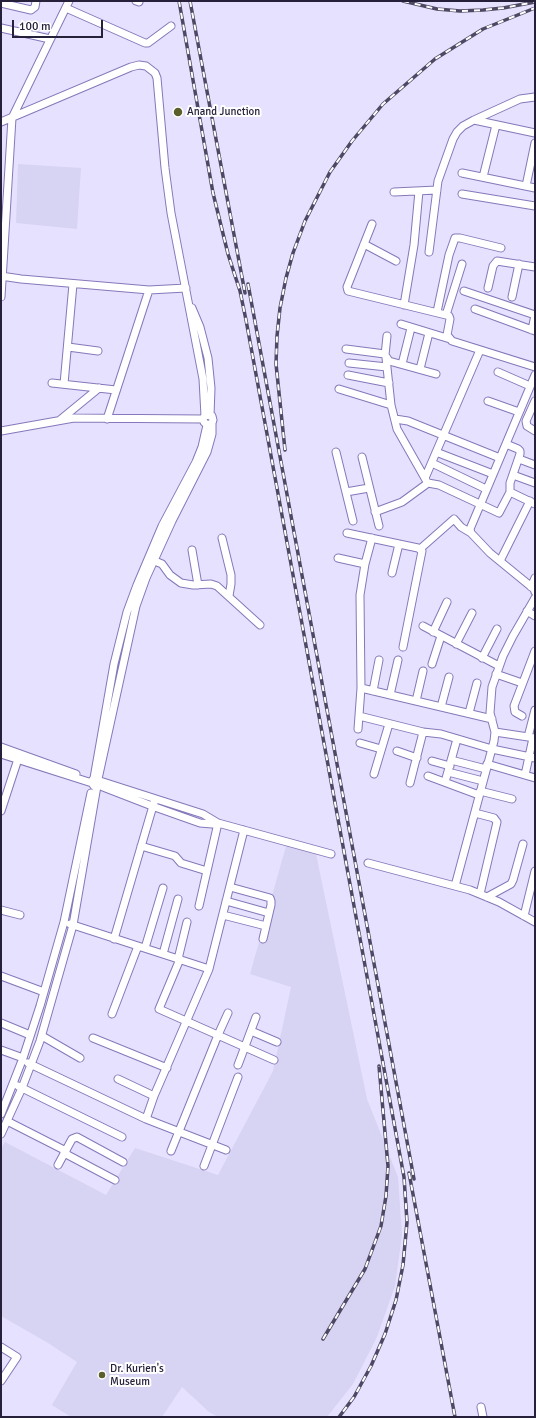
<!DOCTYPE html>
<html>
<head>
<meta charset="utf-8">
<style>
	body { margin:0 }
	#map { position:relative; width:536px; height:1418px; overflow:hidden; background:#e6e1fe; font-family:Signika,sans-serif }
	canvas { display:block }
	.frame { position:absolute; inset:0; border:2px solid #26203b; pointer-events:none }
	.scale { position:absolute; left:12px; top:20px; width:91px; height:18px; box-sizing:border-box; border:2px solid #26203b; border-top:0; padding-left:5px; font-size:12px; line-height:14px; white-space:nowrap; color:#26203b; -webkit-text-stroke:3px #fff; paint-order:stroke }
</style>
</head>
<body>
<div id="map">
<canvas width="536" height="1418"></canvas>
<div class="frame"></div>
<div class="scale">100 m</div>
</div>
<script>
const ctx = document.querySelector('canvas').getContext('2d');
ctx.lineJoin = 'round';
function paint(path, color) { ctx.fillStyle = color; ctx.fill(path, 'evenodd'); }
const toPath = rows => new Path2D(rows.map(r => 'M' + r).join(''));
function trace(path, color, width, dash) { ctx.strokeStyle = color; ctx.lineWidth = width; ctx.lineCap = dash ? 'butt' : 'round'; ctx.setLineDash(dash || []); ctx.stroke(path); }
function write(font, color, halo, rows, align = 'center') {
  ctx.font = font + ' Signika,sans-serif'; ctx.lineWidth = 4; ctx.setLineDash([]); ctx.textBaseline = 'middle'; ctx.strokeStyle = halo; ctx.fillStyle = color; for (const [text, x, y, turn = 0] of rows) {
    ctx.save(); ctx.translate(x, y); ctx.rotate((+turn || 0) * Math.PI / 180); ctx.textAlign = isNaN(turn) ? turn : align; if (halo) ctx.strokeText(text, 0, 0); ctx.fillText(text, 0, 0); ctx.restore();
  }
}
const built = toPath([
	[18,164,81,168,77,229,16,223],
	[286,846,316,854,367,1099,398,1177,402,1235,395,1286,377,1337,353,1384,327,1417,218,1417,209,1412,182,1387,162,1417,71,1417,52,1405,77,1362,48,1343,1,1316,1,1149,5,1142,106,1195,135,1148,218,1175,273,1071,291,987,250,974]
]);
const minor = toPath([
	[136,1,139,2],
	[1,3,31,10,35,7,36,1],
	[66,8,145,43,148,43,171,26],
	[1,28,50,39],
	[474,120,535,133],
	[1,122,131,67,139,65,146,66,155,73,157,78,165,168,171,213,203,379,205,416],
	[462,173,535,188],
	[483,177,496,125],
	[526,186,535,143],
	[394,192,437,190],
	[462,194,535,206],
	[372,224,347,287,348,291,446,315,449,316,450,319,447,335,452,341,535,367],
	[364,244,396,261],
	[429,252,438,181,453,139,457,132,463,126,474,120,520,99,535,97],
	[1,276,21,279,149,290,186,288],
	[488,288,493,266,497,261,535,267],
	[464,291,535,315,532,330],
	[1,297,12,118,69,1],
	[512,297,519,264],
	[404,305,414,245,419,191],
	[192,308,200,327,208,358,211,388,210,416],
	[475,309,535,331],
	[437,312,449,255,455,238,460,238,501,248],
	[446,315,462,264],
	[401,324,450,339],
	[387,336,385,355,389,361,436,374],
	[68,347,98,351],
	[346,349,385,354],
	[386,358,391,405,397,429,426,480],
	[349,363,387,367],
	[402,364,411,328],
	[420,369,429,333],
	[498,372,530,386],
	[348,375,389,383],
	[535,375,470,529,471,533,490,553,534,589,535,592],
	[52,383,116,390],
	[64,384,73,284],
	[339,389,391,405],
	[488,401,519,412],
	[535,401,526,421,527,426,535,431],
	[107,419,149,290],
	[395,419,408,421,500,458],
	[60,420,99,388],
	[1,431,74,418,203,419,204,417,207,415,212,416,213,420,212,423,207,425,204,422,203,419],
	[336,452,353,521],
	[436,452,493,474],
	[362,457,379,526],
	[519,459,535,465],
	[432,463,486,489],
	[513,475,535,483],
	[425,478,480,350],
	[346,492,369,488],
	[510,492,535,504],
	[375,512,402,502,428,483,439,485,499,513,510,492,510,483,520,454,520,451,518,449,506,444],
	[347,533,418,548,422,551,403,647],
	[222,538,231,575,231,584,229,596],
	[420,549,454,519,461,527,471,533],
	[192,550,198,585],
	[338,558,365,564],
	[150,559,162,564,170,575,181,583,193,585,211,584,217,586,260,625],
	[500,561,530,501],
	[392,573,399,544],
	[531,587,535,578],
	[527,611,535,616],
	[423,626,499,666],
	[433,632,447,602],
	[456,644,472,613],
	[482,658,497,629],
	[432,664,441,636],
	[496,674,522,683],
	[361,688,492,719],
	[373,691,379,660],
	[390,695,398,660],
	[416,701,423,671],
	[441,707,449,677],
	[469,713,477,683],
	[359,716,423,732,441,734,492,749,535,758],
	[522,716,515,712,514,706,535,651],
	[358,729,361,688,360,595,365,564,372,538],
	[495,732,535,738],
	[528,737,535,710],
	[360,743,381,749],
	[1,747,76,774],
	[397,751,417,758],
	[1,754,92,783,94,786,99,785,100,781,97,778,94,778,92,781,92,783],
	[451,760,486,769],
	[432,761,450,766],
	[487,764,535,778],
	[448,772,483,781],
	[374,774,389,724],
	[525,775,533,738],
	[428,776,479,795],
	[94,778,114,664,127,612,137,585,162,526,196,462,202,447,207,425],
	[98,779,136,606,146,578,172,521,207,452,212,434,212,423],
	[100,781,203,814,218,823,331,854],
	[445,782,457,739],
	[410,783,423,732],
	[103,787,152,806,200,823,212,824,218,823],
	[480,791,512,799],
	[1,811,19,756],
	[475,813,494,818,497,822,480,894],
	[141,846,175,856,181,863,207,871],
	[368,863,470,890,499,902,535,922],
	[455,886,494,741,495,732,490,713,492,687,503,656,513,636,535,598],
	[230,887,270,898,271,901,271,905,263,939],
	[487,897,511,884,513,880,523,844],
	[226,901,269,913],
	[199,906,218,823],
	[1,910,20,915],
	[223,915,266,926],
	[524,916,535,871],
	[70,924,209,969],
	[114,939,155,799],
	[145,948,163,888],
	[163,954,178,899],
	[178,959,187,922],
	[180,959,159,1009,274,1060],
	[1,976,44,992],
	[112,1014,138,946],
	[1,1023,30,1035],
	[251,1031,277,1042],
	[42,1036,80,1058],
	[93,1038,167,1068],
	[1,1050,23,1058],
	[28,1063,146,1119,226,1150],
	[238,1065,256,1017],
	[118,1079,154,1096],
	[18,1086,122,1137],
	[1,1114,23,1058,40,1006,64,922,91,793],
	[146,1119,154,1096,209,969,244,830],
	[7,1121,66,1151],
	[1,1134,22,1088,40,1041,73,925,97,786],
	[171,1151,218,1035,228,1013],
	[64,1153,115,1180],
	[58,1165,72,1139,77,1137,123,1162],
	[204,1166,238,1077],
	[1,1347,17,1357,1,1381],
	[481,1407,483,1417]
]);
const rail = toPath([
	[179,1,213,193,228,254,240,291,246,320,404,1177,407,1222,403,1265,396,1300,385,1334,371,1366,354,1397,339,1417],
	[190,1,245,293],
	[403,1,437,9,460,11,483,10,503,8,535,2],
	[248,284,414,1179],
	[285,450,276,364,277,336,280,308,286,278,293,253,305,221,330,172,352,141,383,104,435,59,483,29,535,8],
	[409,1173,455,1417],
	[323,1339,365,1269,381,1226,386,1196,388,1166,379,1066]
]);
const markers = [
	[178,112,5,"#5b5f2c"],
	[102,1375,4,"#5b5f2c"]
];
const poiNames = [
	["Anand Junction",187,112],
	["Dr. Kurien's",110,1369],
	["Museum",110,1382]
];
paint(built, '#d7d3f2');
trace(minor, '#8678ba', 9);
trace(minor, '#fff', 7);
trace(rail, '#4e4863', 3.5);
trace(rail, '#fff', 2, [6]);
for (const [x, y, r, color] of markers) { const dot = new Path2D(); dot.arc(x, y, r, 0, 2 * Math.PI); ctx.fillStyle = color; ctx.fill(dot); trace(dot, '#fff', 1.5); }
write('11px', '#26203b', '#fff', poiNames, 'left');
</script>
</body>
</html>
